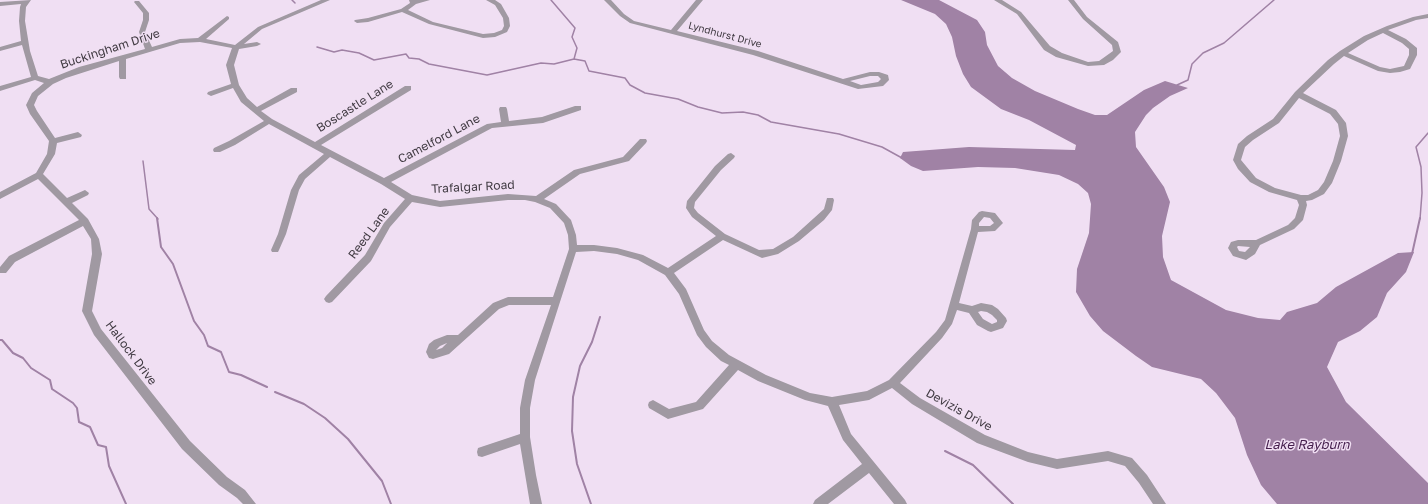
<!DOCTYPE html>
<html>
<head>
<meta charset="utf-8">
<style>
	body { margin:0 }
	canvas { display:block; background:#f0dff3 }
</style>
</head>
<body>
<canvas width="1428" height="504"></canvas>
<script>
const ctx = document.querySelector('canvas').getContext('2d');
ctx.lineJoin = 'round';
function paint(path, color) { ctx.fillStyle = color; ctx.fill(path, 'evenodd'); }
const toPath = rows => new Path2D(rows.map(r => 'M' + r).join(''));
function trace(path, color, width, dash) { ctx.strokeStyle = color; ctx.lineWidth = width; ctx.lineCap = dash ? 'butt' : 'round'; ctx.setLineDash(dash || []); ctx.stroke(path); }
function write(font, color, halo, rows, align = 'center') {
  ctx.font = font + ' "Golos Text",sans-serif'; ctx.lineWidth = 3; ctx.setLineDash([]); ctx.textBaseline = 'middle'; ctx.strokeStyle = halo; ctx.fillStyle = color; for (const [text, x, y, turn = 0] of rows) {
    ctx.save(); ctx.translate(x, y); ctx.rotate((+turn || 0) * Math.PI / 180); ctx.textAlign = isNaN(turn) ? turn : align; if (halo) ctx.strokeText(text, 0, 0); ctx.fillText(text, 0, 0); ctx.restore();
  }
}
const water = toPath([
	[901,0,939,0,977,20,985,32,987,45,998,66,1012,78,1035,91,1078,109,1095,115,1107,115,1144,90,1165,81,1188,88,1170,96,1153,108,1146,115,1135,132,1136,147,1164,187,1170,202,1162,236,1163,257,1171,280,1226,310,1258,318,1280,320,1287,312,1317,303,1336,287,1398,253,1414,252,1406,272,1387,293,1377,317,1360,331,1338,342,1327,367,1346,402,1428,483,1428,504,1277,504,1261,485,1247,455,1235,418,1216,393,1201,379,1152,367,1136,356,1103,331,1090,316,1076,292,1077,269,1089,233,1091,204,1088,193,1078,184,1059,175,1015,168,978,167,923,171,911,166,900,158,903,152,969,147,1075,150,1076,145,1029,120,1001,109,971,87,963,74,956,56,952,37,946,24,935,14]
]);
const streamFar1 = toPath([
	[292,0,295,3],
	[551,0,575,28,572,37,577,48,574,59],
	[317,47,334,52,342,50,359,53,374,60,406,54,409,58,419,59,429,64,487,75,541,63,554,64,574,59,585,61,589,71,625,78,630,85,645,93,678,99,698,107,722,113,743,112,758,115,771,122,839,134,882,147,902,158],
	[1177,85,1188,80,1192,64,1203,53,1224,43,1274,0],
	[143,161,149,209,158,219],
	[1420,219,1422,193,1421,167,1416,147,1428,133]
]);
const stream = toPath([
	[157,218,161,247,173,264,194,321,204,335,208,346,221,352,229,372,241,375,267,387],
	[1412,254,1420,218],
	[0,340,2,340,13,353,23,358,31,368,50,380,52,389,73,403,77,408,79,422,90,427,98,445,106,447,109,466,126,504],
	[275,392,304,404,325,418,348,439,382,481,391,504],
	[945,451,973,465,1013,504],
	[591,504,577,464,572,431,573,397,580,366,592,342,600,317]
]);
const minor = toPath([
	[31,0,26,7,25,21,30,51,38,76,49,79,79,67,145,49,139,32,143,20,143,13,134,2,135,1,139,1,149,13,149,20,145,32,152,47,180,39,198,38,227,16,229,17,229,19,206,39,235,45,258,27,321,0,330,0,262,29,244,44,257,42,261,44,257,46,239,49,234,65,239,85,247,98,257,107,291,88,297,88,297,92,261,111,272,119,315,142,405,86,411,86,411,90,321,145,384,178,487,124,501,122,499,109,500,107,506,107,507,109,509,121,542,117,575,106,581,106,581,110,543,123,492,128,391,182,412,195,440,201,508,194,536,196,574,170,623,157,640,139,646,139,647,141,646,143,629,161,580,174,544,199,556,204,571,220,576,235,577,245,594,245,617,248,643,255,668,268,716,236,692,217,686,208,687,201,715,166,728,154,731,153,735,156,734,158,721,170,695,202,694,208,698,213,725,234,759,250,773,249,793,237,824,209,827,198,833,198,834,200,832,210,824,220,799,241,778,254,762,258,723,240,674,273,686,289,704,330,712,341,729,355,766,375,810,393,832,397,867,391,889,380,936,332,945,320,971,229,972,220,979,212,982,211,995,213,1003,223,995,231,978,232,959,303,972,306,981,303,992,305,998,309,1006,318,1007,321,1003,328,991,332,988,331,977,325,969,313,957,310,952,324,942,338,900,383,920,398,985,435,1028,452,1057,459,1108,451,1132,458,1147,475,1166,504,1153,504,1139,483,1125,466,1108,461,1057,469,1028,462,977,443,912,404,892,388,869,400,839,405,851,434,905,500,907,504,894,504,869,473,828,504,813,504,815,500,862,464,843,440,828,406,805,400,758,381,738,370,703,409,668,419,649,408,648,405,649,402,653,400,669,409,696,402,729,365,721,361,706,347,697,335,679,294,665,275,638,260,617,254,594,251,576,252,535,380,530,408,530,437,536,475,542,504,530,504,520,444,482,457,478,456,477,452,478,448,520,434,520,408,525,380,551,305,509,305,499,309,449,354,433,359,429,358,426,352,429,344,434,340,447,335,458,335,493,303,508,297,553,297,569,249,568,235,564,223,550,208,535,202,525,200,508,200,440,207,412,202,390,227,371,261,332,302,329,303,326,302,324,299,326,296,365,255,384,223,405,199,381,184,330,157,305,179,299,190,286,234,279,250,278,252,272,252,271,250,278,234,291,190,299,175,324,154,269,124,235,145,220,152,214,152,213,150,214,148,229,141,264,121,241,102,233,88,211,96,207,94,208,92,231,84,226,65,232,48,200,42,180,43,126,59,126,79,120,79,119,77,119,61,66,78,53,84,38,96,34,105,37,111,55,138,78,132,82,135,81,137,57,143,55,154,43,174,67,198,85,190,89,193,88,195,72,203,88,219,99,239,102,254,92,311,101,329,190,441,227,477,245,490,256,504,243,504,237,498,219,485,182,449,94,335,82,311,92,254,91,239,83,226,15,262,6,273,0,273,0,267,9,256,79,220,38,179,0,199,0,192,36,173,47,154,49,141,30,114,26,105,32,93,44,83,35,80,0,91,0,86,31,77,22,45,0,51,0,47,21,41,19,21,20,7,21,4,0,6,0,2,31,0],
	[984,217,990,218,994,223,990,226,979,226,979,223,984,217],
	[981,311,987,312,992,315,997,320,997,322,992,324,983,319,978,312,981,311],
	[447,343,442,348,436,350,440,346,447,343],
	[409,0,430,0,416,4,408,10,433,22,483,34,494,33,502,30,504,26,503,18,495,5,486,0,495,0,501,4,509,18,510,26,507,32,495,37,483,38,429,24,402,12,368,22,357,23,354,21,355,20,368,18,401,9,410,3,409,0],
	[604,0,611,0,624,14,634,21,671,30,696,0,703,0,677,31,758,51,843,79,870,72,879,72,888,75,889,80,883,86,858,89,753,55,630,23,620,16,604,0],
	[870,76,878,76,881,79,878,82,861,85,850,81,870,76],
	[994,0,1002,0,1021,12,1050,46,1062,53,1088,62,1099,61,1113,51,1112,45,1083,19,1068,0,1074,0,1087,17,1118,42,1121,52,1113,60,1104,65,1088,66,1056,57,1044,50,1017,14,994,0],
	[1428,14,1428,18,1416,20,1388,30,1406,39,1417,48,1417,55,1410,69,1400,72,1390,73,1378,71,1344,56,1334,64,1303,93,1336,110,1346,123,1348,136,1341,161,1332,183,1324,194,1312,200,1306,201,1307,205,1303,220,1294,229,1260,245,1255,254,1246,260,1233,256,1228,248,1231,242,1238,240,1256,240,1288,225,1295,218,1299,205,1297,200,1269,192,1250,182,1238,169,1233,160,1238,144,1247,136,1273,119,1295,92,1328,60,1340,51,1364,36,1387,26,1413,17,1428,14],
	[1383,33,1402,43,1409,49,1409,55,1404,66,1390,69,1380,67,1348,53,1368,40,1383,33],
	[1299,98,1330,114,1338,124,1340,136,1333,161,1324,182,1318,190,1308,195,1301,195,1275,188,1256,178,1241,160,1245,147,1253,140,1279,123,1299,98],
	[1237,247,1238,246,1250,247,1245,252,1239,251,1237,247]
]);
const farStreetnames = [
	["Lyndhurst Drive",725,35,15]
];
const streetNames = [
	["Buckingham Drive",110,49,-18],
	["Boscastle Lane",355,106,-32],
	["Camelford Lane",439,139,-28],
	["Trafalgar Road",473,187,-3],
	["Reed Lane",369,233,-54],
	["Hallock Drive",131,353,53],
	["Devizis Drive",959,410,29]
];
const waterNames = [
	["Lake Rayburn",1307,445]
];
paint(water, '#a082a5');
trace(streamFar1, '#a082a5', 1.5);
trace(stream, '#a082a5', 2);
paint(minor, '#a099a2');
write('10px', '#403a42', '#f0dff3', farStreetnames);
write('12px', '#403a42', '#f0dff3', streetNames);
write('italic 13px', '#451e4d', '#f0dff3', waterNames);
</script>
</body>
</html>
